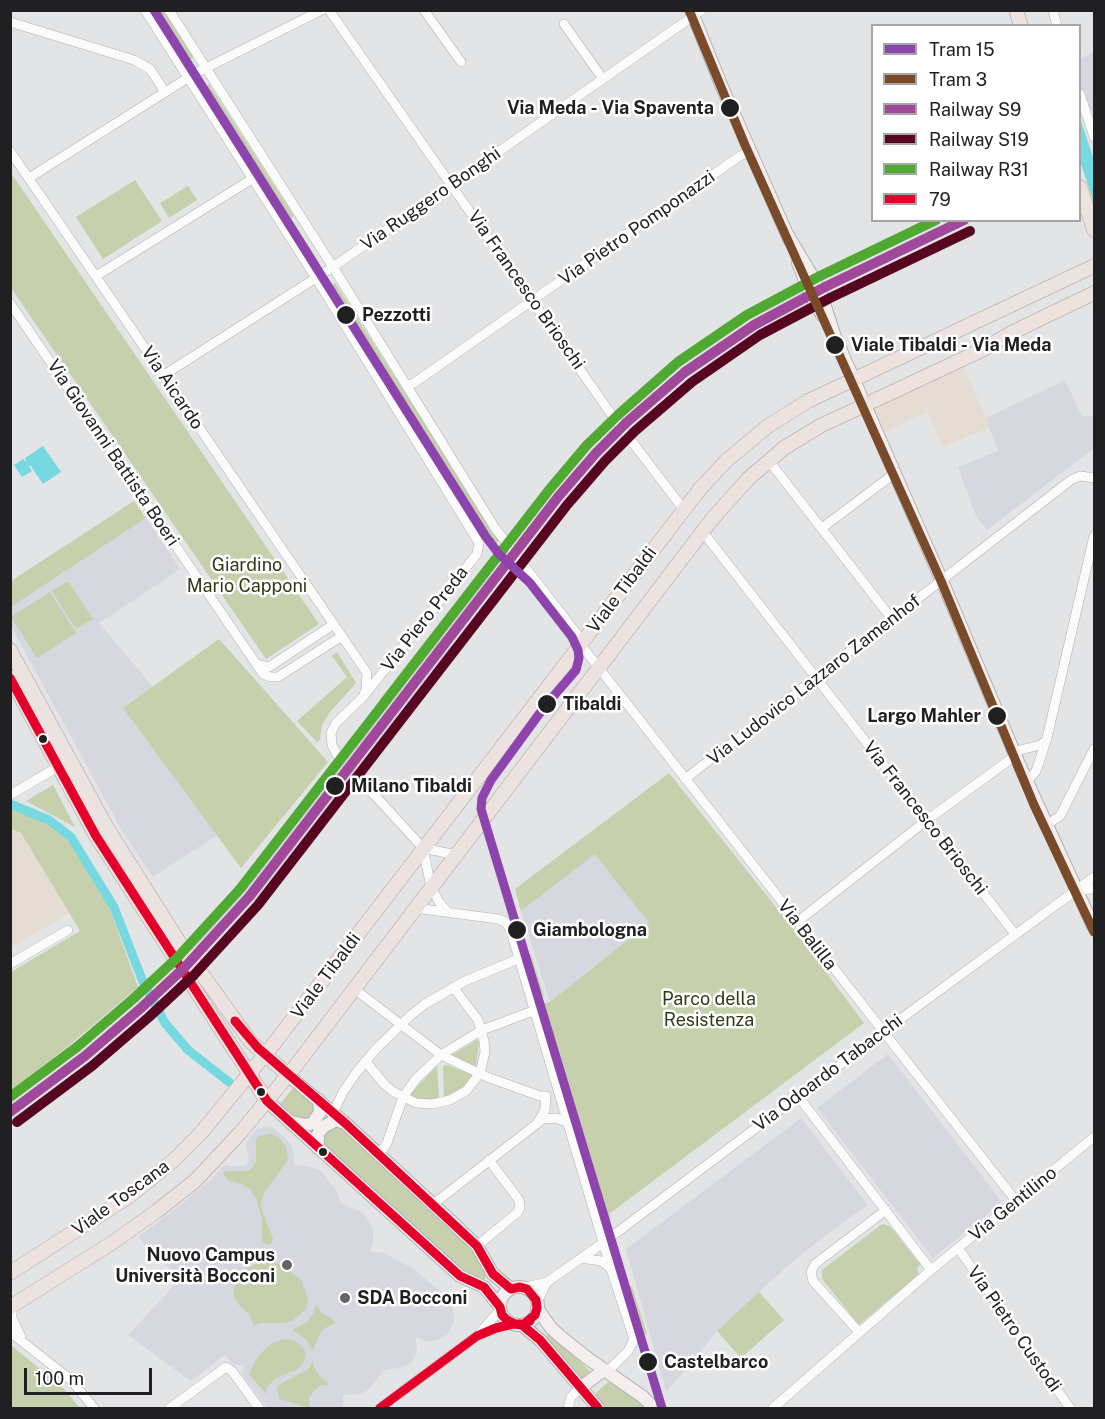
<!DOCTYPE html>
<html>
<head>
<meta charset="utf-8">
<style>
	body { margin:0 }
	#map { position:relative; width:1105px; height:1419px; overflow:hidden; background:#e3e4e6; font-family:"Public Sans",sans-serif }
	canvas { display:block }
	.frame { position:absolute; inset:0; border:12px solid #202022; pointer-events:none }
	.legend { position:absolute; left:871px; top:24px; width:210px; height:198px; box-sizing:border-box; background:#fff; border:2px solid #a6a6a7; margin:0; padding:8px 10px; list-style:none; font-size:18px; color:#202022 }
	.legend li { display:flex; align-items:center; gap:12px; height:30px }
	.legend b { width:30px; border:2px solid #a6a6a7 }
	.scale { position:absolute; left:24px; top:1368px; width:128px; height:27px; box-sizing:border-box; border:3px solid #202022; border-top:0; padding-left:8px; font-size:18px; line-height:21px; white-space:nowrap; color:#202022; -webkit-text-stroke:4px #fff; paint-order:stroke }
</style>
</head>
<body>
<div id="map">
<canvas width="1105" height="1419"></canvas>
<div class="frame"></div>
<ul class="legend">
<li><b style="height:8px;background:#8e44ad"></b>Tram 15</li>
<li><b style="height:8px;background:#7a4b2a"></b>Tram 3</li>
<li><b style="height:8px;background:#a0499a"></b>Railway S9</li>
<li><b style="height:8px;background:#56061f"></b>Railway S19</li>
<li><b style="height:8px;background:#50a931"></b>Railway R31</li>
<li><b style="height:8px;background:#e4002b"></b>79</li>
</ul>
<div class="scale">100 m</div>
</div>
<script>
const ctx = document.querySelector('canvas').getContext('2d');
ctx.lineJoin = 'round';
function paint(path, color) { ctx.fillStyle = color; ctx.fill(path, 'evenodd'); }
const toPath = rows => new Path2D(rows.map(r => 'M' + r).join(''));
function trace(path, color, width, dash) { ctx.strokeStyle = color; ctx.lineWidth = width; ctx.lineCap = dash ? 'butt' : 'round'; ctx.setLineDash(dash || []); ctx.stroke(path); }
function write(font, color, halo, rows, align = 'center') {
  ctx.font = font + ' "Public Sans",sans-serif'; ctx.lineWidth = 5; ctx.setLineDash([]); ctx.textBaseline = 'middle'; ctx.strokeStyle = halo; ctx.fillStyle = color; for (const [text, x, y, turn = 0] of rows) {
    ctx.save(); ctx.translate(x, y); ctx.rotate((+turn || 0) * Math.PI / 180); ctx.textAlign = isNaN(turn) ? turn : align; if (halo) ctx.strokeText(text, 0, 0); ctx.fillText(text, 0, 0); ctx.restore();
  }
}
const commercial = toPath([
	[961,361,990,427,943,447,927,412,881,434,868,404],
	[10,829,21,833,69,913,11,948]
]);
const built = toPath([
	[1094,52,1094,111,1080,114,1080,59],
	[1065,380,1082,416,1094,416,1094,448,987,530,976,516,958,467,998,451,986,418],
	[146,518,180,569,99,623,153,687,123,708,217,835,153,877,120,827,11,626,11,607],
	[488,571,498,582,450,645,452,647,294,854,255,901,250,898,202,953,194,944,244,892,238,887,435,633,439,635],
	[595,853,649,923,550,1002,521,911],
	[888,1054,1002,1202,933,1258,817,1108],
	[801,1118,868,1205,834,1229,786,1267,717,1331,701,1351,702,1353,666,1391,626,1249],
	[267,1126,274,1128,290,1143,294,1154,294,1165,305,1166,320,1170,335,1189,342,1204,358,1210,366,1216,373,1231,373,1243,370,1252,384,1253,414,1269,447,1297,454,1312,454,1322,448,1334,440,1339,432,1341,425,1341,416,1338,417,1353,412,1361,404,1367,385,1370,368,1390,361,1394,343,1395,343,1408,267,1408,244,1377,242,1373,244,1365,234,1365,225,1355,191,1381,128,1335,180,1279,138,1237,179,1206,214,1177,223,1166,243,1166,247,1164,249,1159,246,1145,249,1138,256,1130]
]);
const green = toPath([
	[148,11,165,11,194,57,183,65],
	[209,84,294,216,291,218,319,262,312,266,198,91],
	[11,173,319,624,266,659,11,288],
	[135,180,162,221,103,259,76,217],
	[188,186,197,200,169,218,160,203],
	[335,283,499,540,492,550,483,540,351,332,354,330,327,288],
	[134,501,146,518,11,607,11,581],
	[483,567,488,571,438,636,435,634,382,703,380,699],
	[68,581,93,619,76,629,52,591],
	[50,592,76,633,37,658,11,617],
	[219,639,328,762,241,868,123,708],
	[337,652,356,683,330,712,322,725,320,739,317,742,297,721,347,677,332,656],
	[669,773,791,926,864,1023,609,1214,610,1219,602,1222,536,1005,550,1002,649,923,595,854,521,911,515,889],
	[53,785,75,827,26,801],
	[12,808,54,827,70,843,108,904,138,987,66,1048,11,1090,11,972,80,931,21,833,11,829],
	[531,954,544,996,534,1000,521,957],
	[477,1040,479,1041,476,1067,452,1055],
	[447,1065,475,1076,462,1090,444,1098,443,1066],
	[437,1066,439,1099,418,1101,408,1096],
	[294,1087,313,1104,315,1109,308,1120,298,1119,280,1104],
	[337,1125,476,1254,487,1273,485,1279,482,1281,465,1274,322,1144,321,1137,330,1126],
	[271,1134,279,1138,286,1147,288,1160,263,1194,261,1205,263,1214,273,1238,272,1243,268,1245,262,1242,262,1219,256,1198,250,1189,242,1184,229,1181,223,1174,225,1171,248,1171,252,1168,256,1162,256,1140,259,1136],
	[882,1224,890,1226,920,1264,917,1269,919,1274,859,1325,822,1279,822,1270],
	[270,1261,283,1266,301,1280,308,1299,306,1309,292,1321,283,1323,259,1323,254,1326,249,1314,238,1304,234,1296,234,1286,246,1269,256,1264],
	[632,1286,647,1334,636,1337,622,1289],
	[759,1292,784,1320,741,1358,717,1331],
	[316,1304,322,1313,336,1322,322,1330,312,1351,307,1340,292,1330,307,1322,314,1312],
	[550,1334,590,1371,580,1380,545,1339,546,1336],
	[284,1339,293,1340,302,1346,306,1354,304,1362,298,1369,276,1378,267,1387,266,1394,249,1374,255,1361,263,1351,273,1343],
	[11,1345,64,1389,80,1408,11,1408],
	[312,1361,317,1373,329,1385,321,1385,314,1390,309,1398,310,1408,280,1399,277,1389,280,1384,309,1369],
	[608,1382,616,1384,648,1408,603,1408,595,1394]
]);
const water = toPath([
	[1080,118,1094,160,1094,203,1080,161],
	[43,446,61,472,43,484,30,465,29,466,32,471,22,477,14,465,23,459,27,463,25,458]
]);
const canal = toPath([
	[10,804,49,820,71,837,114,907,143,982,165,1023,188,1050,229,1082]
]);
const streetTunnel = toPath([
	[337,755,357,776]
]);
const street = toPath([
	[145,10,316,278,479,543,477,554,363,697],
	[169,10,333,267,495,528,577,634,581,645,1016,1201],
	[329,10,611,414,684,510],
	[424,10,461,62],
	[1053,10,1057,26],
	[10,22,134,60,150,69,165,92],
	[564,24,603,79],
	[1080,94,1094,137],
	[10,151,367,673,366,689,363,697,336,723,331,733,332,745,337,755],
	[29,178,194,74,322,10],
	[96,276,252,179],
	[10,303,263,674,270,677,278,677,342,636],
	[164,375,333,267,702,10],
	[406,385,414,383,633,230,740,156,750,151],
	[769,461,892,619],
	[822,528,895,473],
	[703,532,1015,934],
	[257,664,269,667,334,624],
	[357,776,423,848],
	[685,779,1071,480,1080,476,1094,478],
	[1027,782,1036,771,1047,738,1094,536],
	[10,795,63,764],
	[1046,825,1060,816,1094,749],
	[423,848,431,887,439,902,447,911],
	[423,848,456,855],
	[1076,890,1094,889],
	[415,908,498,919,505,922,510,928,611,1269,633,1336,633,1342,628,1351,611,1368,604,1370],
	[797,922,927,820,1008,761,1020,750,1040,745,1046,741],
	[10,964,68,930],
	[353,988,441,1055,487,1077,540,1096,546,1096],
	[365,1061,385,1085,394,1092,416,1103,433,1104,450,1100,466,1091,480,1073,485,1052,484,1041,478,1020,453,987],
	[798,1096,931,1270],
	[333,1113,343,1092,356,1073,376,1049,411,1015,425,1004,465,981,518,959],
	[538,1122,545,1110,546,1096],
	[379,1155,387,1143,403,1097,416,1079,441,1055,482,1030,533,1011],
	[432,1205,543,1119,556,1118,566,1122],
	[477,1246,518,1212,520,1207,519,1200,489,1160],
	[958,1248,1070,1408],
	[581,1258,601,1261,609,1267],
	[522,1288,547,1282,603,1243,910,1012,1094,877],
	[537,1302,547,1282],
	[15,1305,12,1308,12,1318,21,1337],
	[10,1332,71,1380,94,1408],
	[859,1332,813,1281,811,1272,815,1264,886,1210],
	[479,1335,496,1328,513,1324],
	[170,1408,226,1367,232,1371,259,1408],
	[380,1408,477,1336,500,1310],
	[568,1408,571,1397,580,1388],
	[773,1408,931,1270,1094,1137]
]);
const secondary = toPath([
	[691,10,722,87,790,241],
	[787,234,814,279,821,294,835,337,945,588,1019,764,1094,928],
	[798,263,812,298,822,315],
	[288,1075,345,1123,452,1222,477,1246,493,1274,511,1289],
	[267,1101,460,1276,484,1287,500,1307],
	[292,1122,306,1125,313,1123,320,1112,319,1100],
	[318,1148,318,1134,323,1127,336,1120,345,1123],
	'500 1306a19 19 0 1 1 38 0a19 19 0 1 1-38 0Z',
	[537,1308,551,1328,561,1337,586,1357,643,1397,654,1408],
	[522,1325,540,1340,598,1408],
	[580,1388,604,1370]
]);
const primary = toPath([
	[1016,10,1021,26],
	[1080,187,1094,230],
	[10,650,107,828,179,942,250,1041,288,1075],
	[10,677,96,836,267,1101],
	[10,1273,131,1195,174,1160,201,1133,272,1046,700,489,726,461,768,426,808,401,1094,266],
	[10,1307,112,1243,157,1211,195,1181,240,1133,294,1068,713,518,748,479,784,448,820,426,982,350,1013,332,1094,293]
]);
const bus1 = toPath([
	[10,678,96,836,267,1101,460,1276,484,1287,500,1307,502,1315,507,1320,515,1324,524,1324,535,1315,537,1308,536,1300,527,1289,520,1287,511,1289],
	[235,1021,258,1048,345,1123,477,1246,493,1274,511,1289],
	[522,1325,540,1340,598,1408],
	[380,1408,477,1336,496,1328,513,1324,522,1325,530,1321]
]);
const rail1 = toPath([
	[10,1112,85,1056,141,1008,185,967,249,897,558,497,596,453,627,422,685,372,754,325,825,287,964,220]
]);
const rail2 = toPath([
	[17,1122,92,1066,149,1017,194,975,258,905,567,505,605,461,635,431,692,382,760,335,830,298,970,231]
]);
const rail3 = toPath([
	[10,1097,77,1047,133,999,176,959,240,889,549,490,587,445,619,414,678,362,747,315,820,276,936,220]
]);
const tram1 = toPath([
	[154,10,486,537,499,554,530,583,572,637,578,650,579,658,576,670,545,706,491,780,482,798,481,809,662,1408]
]);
const tram2 = toPath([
	[689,10,745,145,941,581,1034,805,1094,932]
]);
const markers = [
	[730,108,10,"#202022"],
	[346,315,10,"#202022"],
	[835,345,10,"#202022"],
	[547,704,10,"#202022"],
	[997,716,10,"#202022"],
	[43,739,5,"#202022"],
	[335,786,10,"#202022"],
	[517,930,10,"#202022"],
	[261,1092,5,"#202022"],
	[323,1152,5,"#202022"],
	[287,1265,6,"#646567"],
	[345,1298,6,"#646567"],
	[648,1362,10,"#202022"]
];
const stopNames = [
	["Via Meda - Via Spaventa",714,108,"right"],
	["Pezzotti",362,315],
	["Viale Tibaldi - Via Meda",851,345],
	["Tibaldi",563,704],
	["Largo Mahler",981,716,"right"],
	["Milano Tibaldi",351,786],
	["Giambologna",533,930],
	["Castelbarco",664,1362]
];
const streetNames = [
	["Via Ruggero Bonghi",431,199,-35],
	["Via Pietro Pomponazzi",637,228,-35],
	["Via Francesco Brioschi",526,290,55],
	["Via Aicardo",172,388,56],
	["Via Giovanni Battista Boeri",113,453,56],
	["Viale Tibaldi",622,590,-53],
	["Via Piero Preda",425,619,-52],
	["Via Ludovico Lazzaro Zamenhof",814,680,-38],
	["Via Francesco Brioschi",925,818,52],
	["Via Balilla",807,935,52],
	["Viale Tibaldi",326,976,-53],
	["Via Odoardo Tabacchi",828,1073,-37],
	["Viale Toscana",121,1198,-36],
	["Via Gentilino",1013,1204,-39],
	["Via Pietro Custodi",1014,1329,55]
];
const parkNames = [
	["Giardino",247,565],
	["Mario Capponi",247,586],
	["Parco della",709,999],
	["Resistenza",709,1020]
];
const poiNames = [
	["Nuovo Campus",275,1255],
	["Università Bocconi",275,1276],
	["SDA Bocconi",357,1298,"left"]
];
paint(commercial, '#e5ddd3');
paint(built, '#d6d7df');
paint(green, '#c6d0ad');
paint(water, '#76d8e1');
trace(canal, '#76d8e1', 9);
trace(streetTunnel, '#bcbdbf', 9, [9, 4.5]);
trace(street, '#b0b1b3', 10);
trace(secondary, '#b0b1b3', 14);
trace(primary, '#af9e99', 15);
trace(street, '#fbfbfb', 9);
trace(secondary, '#f4efee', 12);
trace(primary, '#ece2e0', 14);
trace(bus1, '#e4002b', 9);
trace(rail1, '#a0499a', 10);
trace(rail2, '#56061f', 10);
trace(rail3, '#50a931', 10);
trace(tram1, '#8e44ad', 9);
trace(tram2, '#7a4b2a', 9);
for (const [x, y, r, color] of markers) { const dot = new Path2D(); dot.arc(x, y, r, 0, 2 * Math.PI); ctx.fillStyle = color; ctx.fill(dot); trace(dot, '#fff', 2); }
write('bold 18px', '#202022', '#fff', stopNames, 'left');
write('18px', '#202022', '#fff', streetNames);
write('18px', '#323a15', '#fff', parkNames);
write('bold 18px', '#202022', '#fff', poiNames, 'right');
</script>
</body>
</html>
